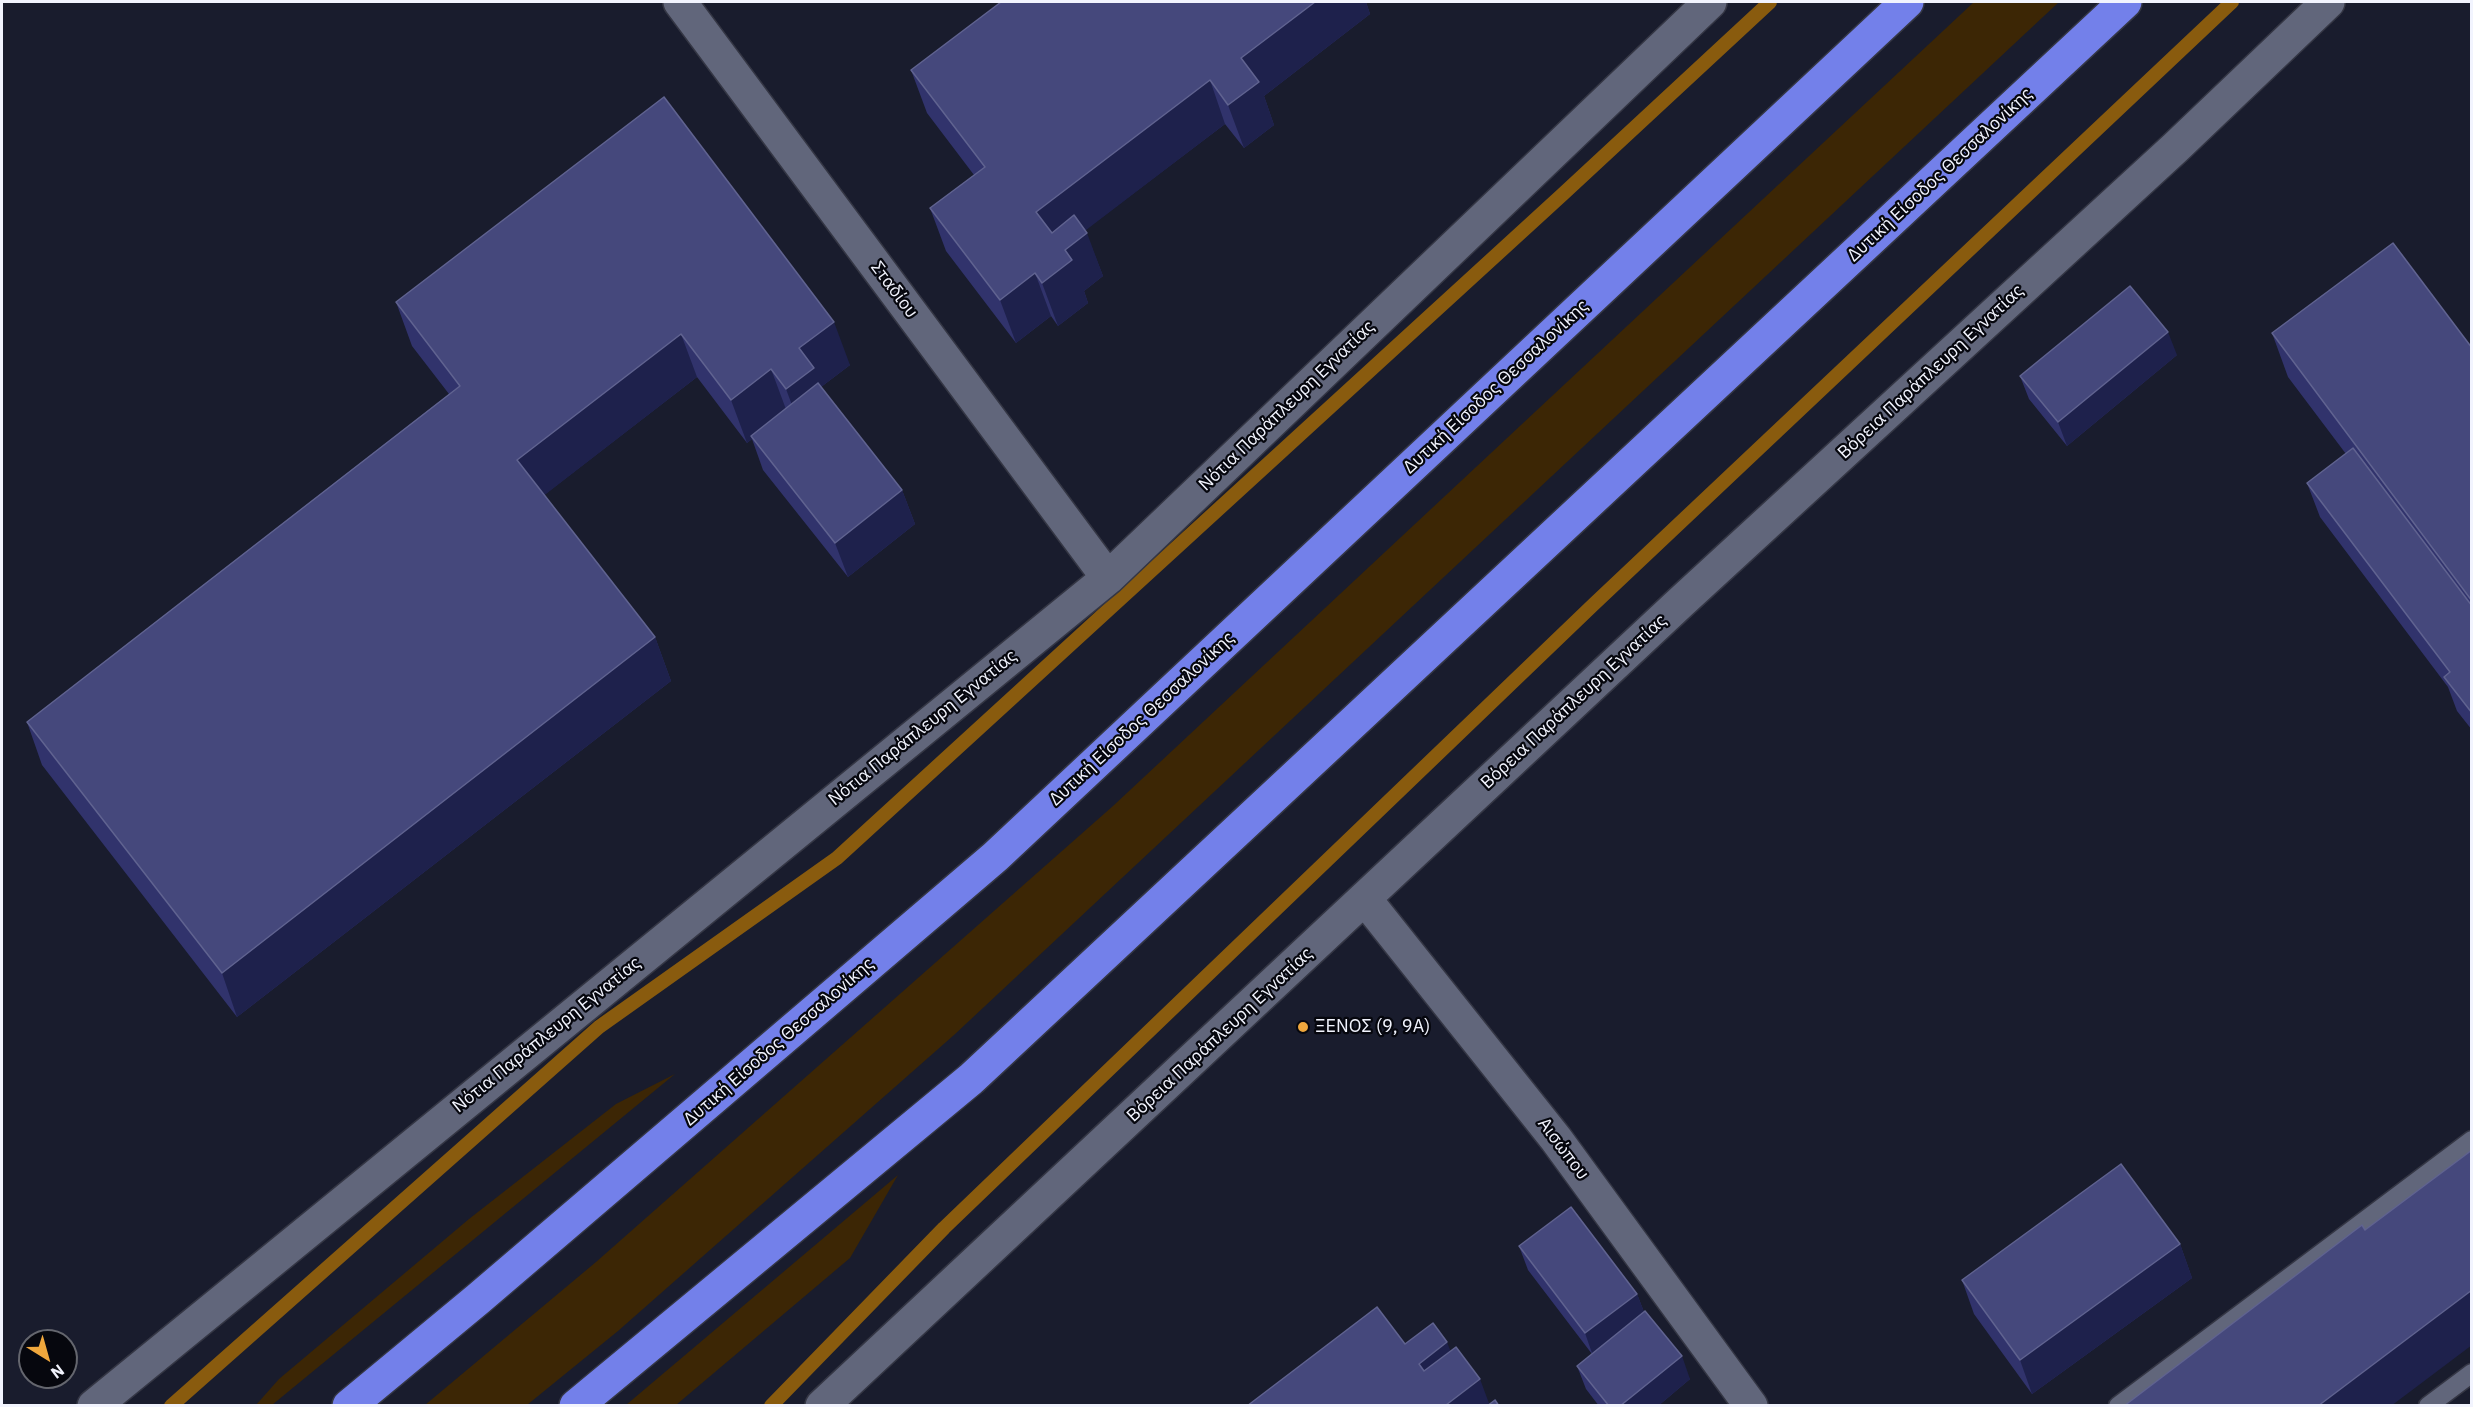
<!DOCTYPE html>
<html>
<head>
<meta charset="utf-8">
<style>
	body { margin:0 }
	#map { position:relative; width:2473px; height:1407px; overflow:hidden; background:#191c2d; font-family:"IBM Plex Sans",sans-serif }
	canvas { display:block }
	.frame { position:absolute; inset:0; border:3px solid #f2f4fe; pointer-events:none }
	.north { position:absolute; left:18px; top:1329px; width:60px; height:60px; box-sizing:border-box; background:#06070e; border:2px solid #64666e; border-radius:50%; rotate:143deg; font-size:16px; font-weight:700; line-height:24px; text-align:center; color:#f2f4fe }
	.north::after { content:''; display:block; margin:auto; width:21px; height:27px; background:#efa73d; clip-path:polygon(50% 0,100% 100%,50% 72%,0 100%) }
</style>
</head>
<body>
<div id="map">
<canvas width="2473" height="1407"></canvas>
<div class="frame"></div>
<div class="north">N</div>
</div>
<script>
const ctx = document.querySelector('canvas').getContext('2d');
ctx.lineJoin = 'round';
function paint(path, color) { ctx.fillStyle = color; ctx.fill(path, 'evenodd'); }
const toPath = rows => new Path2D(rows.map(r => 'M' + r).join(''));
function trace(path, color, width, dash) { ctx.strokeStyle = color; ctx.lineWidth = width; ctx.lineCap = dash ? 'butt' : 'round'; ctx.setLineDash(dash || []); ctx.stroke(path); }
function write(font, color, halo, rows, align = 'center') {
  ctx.font = font + ' "IBM Plex Sans",sans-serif'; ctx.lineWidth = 4.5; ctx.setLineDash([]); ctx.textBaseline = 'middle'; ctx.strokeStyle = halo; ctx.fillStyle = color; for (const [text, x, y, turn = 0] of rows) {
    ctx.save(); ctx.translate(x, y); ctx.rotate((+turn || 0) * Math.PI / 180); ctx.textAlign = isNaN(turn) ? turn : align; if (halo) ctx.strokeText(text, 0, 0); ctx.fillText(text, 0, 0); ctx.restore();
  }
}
const green = toPath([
	[1974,2,2059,2,954,1035,618,1331,527,1405,425,1405,596,1262,1113,806],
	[675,1074,272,1405,256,1405,279,1379,469,1219,616,1104],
	[898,1175,850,1258,676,1405,626,1405]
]);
const stream = toPath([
	[171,1406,599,1027,837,858,1563,194,1770,2],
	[771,1406,944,1228,1594,604,2232,2]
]);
const lane = toPath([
	[2118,1406,2472,1140],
	[2428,1406,2472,1373]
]);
const street = toPath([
	[680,2,1108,578],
	[1365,899,1556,1139,1751,1406],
	[94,1406,1108,578,1710,2],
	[822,1406,1681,602,2175,148,2328,2]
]);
const highway = toPath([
	[349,1406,478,1299,995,857,1907,2],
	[576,1406,971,1079,2125,2]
]);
const wall = toPath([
	[1001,2,1366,2,1370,14,1264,96,1274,125,1244,148,1225,124,1085,230,1103,276,1084,291,1088,303,1058,326,1051,316,1016,343,946,251,930,208,974,175,927,113,911,70],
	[664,97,850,365,821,387,902,490,915,524,848,577,763,470,752,439,747,443,697,377,544,495,655,637,671,681,237,1017,42,765,27,722,449,394,412,346,396,302],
	[2272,333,2472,348,2472,730,2457,711,2448,687,2320,517,2307,483,2346,454,2288,377],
	[2177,355,2067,446,2029,399,2020,376],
	[2180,1244,2192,1278,2032,1394,1974,1314,1962,1280],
	[1519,1246,1637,1294,1644,1312,1690,1379,1658,1406,1599,1406,1586,1389,1577,1366,1592,1354,1528,1270]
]);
const shadedWall = toPath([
	[1315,2,1366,2,1370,14,1264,96,1274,125,1244,148,1228,105,1241,58],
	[1210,80,1225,124,1052,256,1036,212],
	[1087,233,1103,276,1084,291,1088,303,1058,326,1042,283,1065,250],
	[1035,273,1051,316,1016,343,1000,300],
	[834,322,850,365,821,387,802,432,786,389,799,348],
	[2168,332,2177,355,2067,446,2058,422],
	[681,334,697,377,533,504,517,460],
	[771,369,787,412,751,436,752,439,747,443,731,400],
	[902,490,915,524,848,577,835,543],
	[655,637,671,681,237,1017,222,973],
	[2180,1244,2192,1278,2032,1394,2020,1360],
	[2472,1290,2472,1345,2391,1406,2318,1406],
	[1637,1294,1646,1317,1593,1356,1585,1333],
	[1447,1342,1460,1376,1431,1398,1419,1364],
	[1682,1356,1690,1379,1658,1406,1620,1406],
	[1480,1379,1490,1406,1446,1406,1446,1405]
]);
const building = toPath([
	[1001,2,1315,2,1241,58,1259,82,1228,105,1210,80,1036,212,1052,233,1074,215,1087,233,1065,250,1072,260,1042,283,1035,273,1000,300,930,208,985,167,911,70,1001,2],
	[664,97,834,322,799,348,814,368,786,389,771,369,731,400,681,334,517,460,655,637,222,973,27,722,460,386,396,302,664,97],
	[2393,243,2472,348,2472,601,2272,333,2393,243],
	[2130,286,2168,332,2058,422,2020,376,2130,286],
	[818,383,902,490,835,543,751,436,818,383],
	[2353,448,2472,606,2472,713,2444,677,2450,672,2307,483,2353,448],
	[2472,1150,2472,1290,2318,1406,2124,1406,2362,1225,2365,1230,2472,1150],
	[2121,1164,2180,1244,2020,1360,1962,1280,2121,1164],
	[1571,1207,1637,1294,1585,1333,1519,1246,1571,1207],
	[1377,1307,1405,1344,1433,1323,1447,1342,1419,1364,1424,1371,1456,1347,1480,1379,1446,1405,1446,1406,1247,1406,1377,1307],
	[1645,1311,1682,1356,1620,1406,1609,1406,1577,1366,1645,1311],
	[1495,1400,1499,1406,1487,1406,1495,1400]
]);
const markers = [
	[1303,1027,6,"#efa73d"]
];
const streetNames = [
	["Δυτική Είσοδος Θεσσαλονίκης",1940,175,-43],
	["Σταδίου",894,290,53],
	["Βόρεια Παράπλευρη Εγνατίας",1931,372,-43],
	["Δυτική Είσοδος Θεσσαλονίκης",1496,387,-43],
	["Νότια Παράπλευρη Εγνατίας",1287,406,-44],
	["Βόρεια Παράπλευρη Εγνατίας",1574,702,-43],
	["Δυτική Είσοδος Θεσσαλονίκης",1142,719,-43],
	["Νότια Παράπλευρη Εγνατίας",923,728,-39],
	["Νότια Παράπλευρη Εγνατίας",547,1035,-39],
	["Βόρεια Παράπλευρη Εγνατίας",1220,1035,-43],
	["Δυτική Είσοδος Θεσσαλονίκης",779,1042,-41],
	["Αισώπου",1563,1149,53]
];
const poiNames = [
	["ΞΕΝΟΣ (9, 9Α)",1315,1027]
];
paint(green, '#3c2605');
trace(stream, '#895b0e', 14);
trace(lane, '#343644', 21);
trace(street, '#343644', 36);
trace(highway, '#343644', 36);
trace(lane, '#61667b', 18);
trace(street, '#61667b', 33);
trace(highway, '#7380ea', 33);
paint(wall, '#31336c');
paint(shadedWall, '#1e214c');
paint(building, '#45487c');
trace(building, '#606390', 1.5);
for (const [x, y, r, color] of markers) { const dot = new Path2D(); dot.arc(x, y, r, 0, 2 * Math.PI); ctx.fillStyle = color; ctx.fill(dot); trace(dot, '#06070e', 2); }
write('18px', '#f2f4fe', '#06070e', streetNames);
write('18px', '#f2f4fe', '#06070e', poiNames, 'left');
</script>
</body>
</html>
